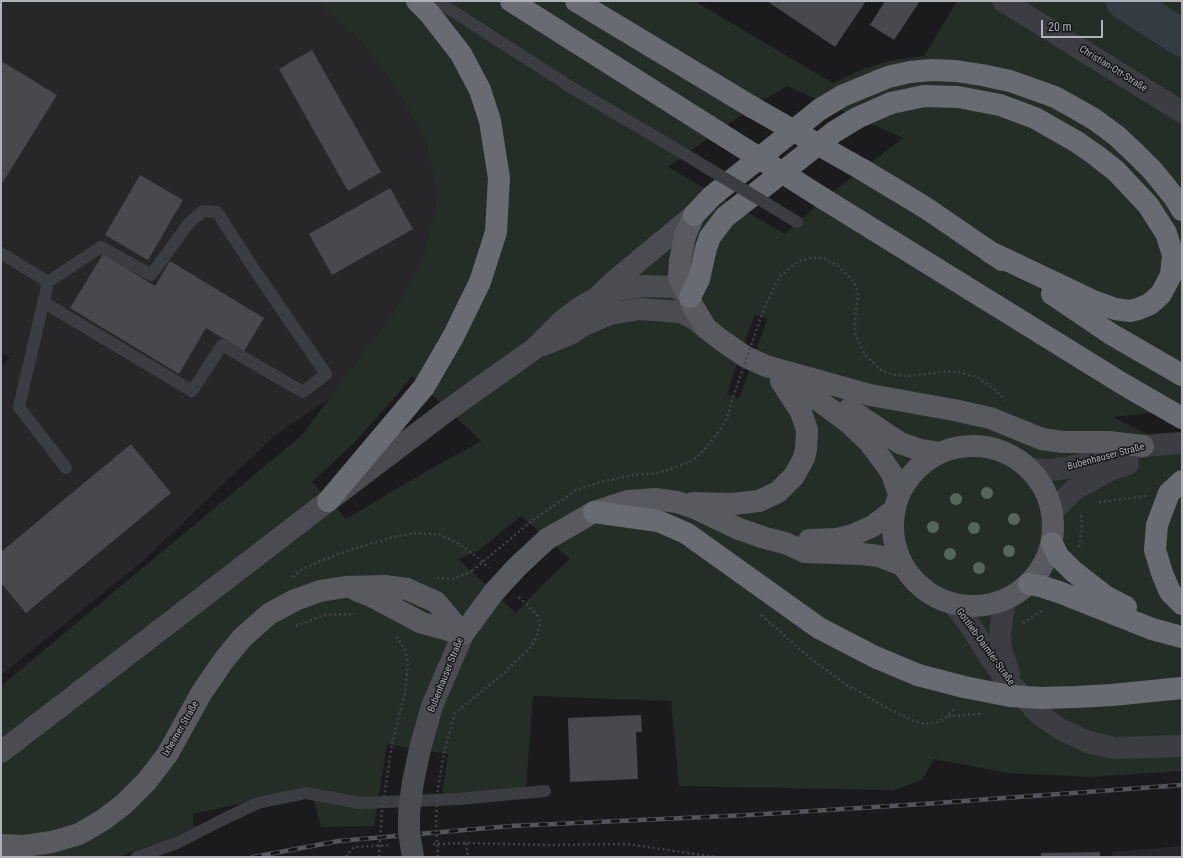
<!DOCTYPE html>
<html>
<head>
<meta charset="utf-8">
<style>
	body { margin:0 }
	#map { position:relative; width:1183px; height:858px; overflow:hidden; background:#1b1b1d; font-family:"Roboto Condensed",sans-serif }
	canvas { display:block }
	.frame { position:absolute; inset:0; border:2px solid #afb2bb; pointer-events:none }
	.scale { position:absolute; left:1041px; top:20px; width:62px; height:18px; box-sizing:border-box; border:2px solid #afb2bb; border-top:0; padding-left:5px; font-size:12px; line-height:14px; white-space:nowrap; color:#afb2bb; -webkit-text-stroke:3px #161618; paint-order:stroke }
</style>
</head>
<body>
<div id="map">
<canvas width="1183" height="858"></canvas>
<div class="frame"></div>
<div class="scale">20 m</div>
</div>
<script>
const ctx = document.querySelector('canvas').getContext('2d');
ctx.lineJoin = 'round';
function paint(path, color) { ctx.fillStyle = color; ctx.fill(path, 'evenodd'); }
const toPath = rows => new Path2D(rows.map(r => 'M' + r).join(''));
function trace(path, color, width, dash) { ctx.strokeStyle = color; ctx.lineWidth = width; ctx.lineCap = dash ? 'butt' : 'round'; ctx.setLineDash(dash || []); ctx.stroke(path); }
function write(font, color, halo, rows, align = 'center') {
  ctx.font = font + ' "Roboto Condensed",sans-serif'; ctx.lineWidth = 3; ctx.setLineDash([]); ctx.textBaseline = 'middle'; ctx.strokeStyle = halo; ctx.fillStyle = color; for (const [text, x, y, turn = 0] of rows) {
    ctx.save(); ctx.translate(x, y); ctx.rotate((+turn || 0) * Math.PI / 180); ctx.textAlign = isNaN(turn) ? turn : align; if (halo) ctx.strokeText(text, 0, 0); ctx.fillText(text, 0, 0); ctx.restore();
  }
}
const built = toPath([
	[1,1,360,1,413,56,451,247,345,388,274,436,143,561,1,675,1,368,10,358,1,352],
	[1182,846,1182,857,1112,857,1112,852]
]);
const green = toPath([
	[317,1,694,1,833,83,863,69,892,60,924,56,957,1,1182,1,1182,409,1169,411,1113,417,1182,452,1182,771,1090,777,1008,773,934,759,922,780,894,790,679,786,671,701,533,696,526,787,442,796,448,754,387,744,374,826,321,827,310,788,193,814,194,837,148,846,118,857,1,857,1,686,302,435,394,312,424,258,438,195,427,144,399,92,363,43],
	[787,86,903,138,824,199,785,234,668,167,752,107],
	[755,314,767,319,739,399,727,394,734,372],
	[412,376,481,441,420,475,346,519,312,482,355,442,396,396],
	[521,516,570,559,541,586,516,613,458,559,478,551]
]);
const river = toPath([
	[1124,1,1182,38]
]);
const building = toPath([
	[767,1,866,1,835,47],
	[885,1,920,1,894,40,870,25],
	[312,50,381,172,348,191,279,69],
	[1,61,57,95,1,185],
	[140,175,183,200,148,260,105,235],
	[390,188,413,229,332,275,309,234],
	[103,254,155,286,170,261,264,318,244,351,206,328,179,374,70,308],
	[131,444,171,493,26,613,1,583,1,552],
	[641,715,642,732,636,732,638,779,570,782,568,718],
	[1100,852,1100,857,1041,857,1041,853]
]);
const path = toPath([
	[761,317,773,289,781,275,799,261,811,258,822,258,837,265,854,282,858,294,855,320,855,332,859,343,865,355,882,371,895,375,908,376,950,371,962,373,977,377,993,388,1005,400],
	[1099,502,1146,496],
	[529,523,576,490,600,482,634,475,658,473,687,463,697,457,708,446,719,431,727,418,733,397],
	[1079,547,1082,527,1081,512],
	[293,577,299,571,323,560,356,548,394,537,414,533,438,534,456,542,477,557,489,568],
	[437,578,453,579,472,571],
	[761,615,810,658,845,684,891,710,914,721,926,724,938,722,945,718,956,707],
	[1023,623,1044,609],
	[296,626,324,615,355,614],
	[948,716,981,714],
	[392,744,405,693,408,663,405,650,395,634],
	[444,753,455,713,504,673,530,648,536,638,540,625,537,615,518,596],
	[466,843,468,857],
	[433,844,466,843,549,845,628,844,715,857],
	[347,857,347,855,354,847,390,845]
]);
const service = toPath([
	[437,1,569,86,686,155],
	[1,253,48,282,19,407,66,468],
	[43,302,192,391,222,345,303,392,326,374,256,272,217,212,203,211,189,223,151,275,101,247,48,282],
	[137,857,177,843,224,819,258,803,306,793,360,803,458,799,545,791]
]);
const minor = toPath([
	[1003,1,1182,112],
	[1005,600,1000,632,1001,649,1009,673],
	[954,604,969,624,992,660,1005,678,1040,715,1062,730,1088,742,1114,748,1182,746]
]);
const tertiary = toPath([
	[1030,469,1050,470,1067,468,1143,446,1182,443],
	[1052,511,1075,489,1110,470,1128,464]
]);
const secondary = toPath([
	[600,296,619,290,643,286,675,287,679,289,690,297,685,303],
	[543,345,570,334,582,326,610,314,640,309,681,312,696,320,707,329],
	[420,749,432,706,463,634],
	[1,752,328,501,448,410,534,349,561,322,579,308,598,297,612,283,694,215]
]);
const primary = toPath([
	[694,215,685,236,680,261,679,276,683,286,690,297,692,305,706,328,721,340,746,357,766,366,870,395,954,410,990,418,1042,439,1063,442,1109,442,1143,446],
	[782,382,818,400,849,423,869,442,884,462,892,474,899,494],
	[849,409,900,443,920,450,940,453],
	'893 526a80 80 0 1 1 160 0a80 80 0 1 1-160 0Z',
	[693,503,732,504,759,501,778,492,794,476,804,458,806,449,807,430,801,412,781,381],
	[547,539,594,512,628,501,655,499,677,502,695,508,739,529,765,538,785,543,805,552,862,554,879,556,902,565],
	[809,540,837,539,853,535,873,526,894,510],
	[356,590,371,596,422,623,463,634],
	[463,634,494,592],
	[1,845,24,846,52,842,79,834,103,820,124,804,146,782,167,755,202,692,224,660,242,638,269,614,295,600,320,591,345,587,385,586,407,589,436,602,463,634]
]);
const motorway = toPath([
	[511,1,718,132],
	[576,1,752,107],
	[863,170,926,208,1002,260],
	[824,199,1123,384,1182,418],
	[694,215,712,196,819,110,842,96,888,77,910,72,931,70,956,71,982,75,1010,81,1055,97,1073,107,1094,119,1117,136,1136,154,1153,171,1174,197,1182,210],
	[1052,294,1111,334,1182,375],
	[690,297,699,279,706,248,710,237,725,217,834,132,857,118,891,103,924,96,958,97,1000,105,1035,118,1077,142,1097,156,1116,171,1148,205,1166,233,1173,255,1171,275,1161,294,1150,304,1138,309,1130,311,1115,309,1091,300,990,252],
	[1182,481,1169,493,1157,525,1155,550,1162,573,1170,592,1182,604],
	[328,501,424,387,453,337,480,282,496,232,499,178,490,121,480,90,461,54,430,14,417,1],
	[594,512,658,521,686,533,819,628,875,657,918,675],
	[1052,543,1058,556,1073,571,1105,596,1126,607],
	[1029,584,1040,586,1059,592,1152,629,1182,637],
	[1112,695,1182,688]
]);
const rail = toPath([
	[253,857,339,841,511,826,748,815,923,804,1182,785]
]);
const pathBridge = toPath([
	[733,397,761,317],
	[472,571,529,523],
	[379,857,382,811,392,744],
	[438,857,436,823,437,794,444,753]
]);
const serviceBridge = toPath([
	[686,155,797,222]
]);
const secondaryBridge = toPath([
	[413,857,409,832,409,813,413,782,420,749]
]);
const primaryBridge = toPath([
	[494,592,517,567,547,539]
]);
const motorwayBridge = toPath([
	[752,107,863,170],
	[718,132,824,199],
	[918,675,964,687,1010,696,1041,698,1076,697,1112,695]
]);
const trees = [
	[987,493],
	[956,499],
	[1014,519],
	[933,527],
	[974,528],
	[1009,551],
	[950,554],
	[979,568]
];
const streetNames = [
	["Christian-Ott-Straße",1113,69,32],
	["Bubenhauser Straße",1106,457,-15],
	["Gottlieb-Daimler-Straße",985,647,54],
	["Bubenhauser Straße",446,675,-68],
	["Ixheimer Straße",181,729,-60]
];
paint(built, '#27272a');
paint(green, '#252d27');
trace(river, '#343b42', 37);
paint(building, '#48484d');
trace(path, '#434449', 2.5, [2, 3]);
trace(service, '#3c3d42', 12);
trace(minor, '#3c3d42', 22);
trace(tertiary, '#3c3d42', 22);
trace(secondary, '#4b4c51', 22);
trace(primary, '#595a60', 22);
trace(motorway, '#696b72', 22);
trace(rail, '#54555a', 4.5);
trace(rail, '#161618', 3, [9]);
trace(pathBridge, '#434449', 2.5, [2, 3]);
trace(serviceBridge, '#3c3d42', 12);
trace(secondaryBridge, '#4b4c51', 22);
trace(primaryBridge, '#595a60', 22);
trace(motorwayBridge, '#696b72', 22);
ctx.fillStyle = '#57665a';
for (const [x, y] of trees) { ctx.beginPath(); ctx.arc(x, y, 6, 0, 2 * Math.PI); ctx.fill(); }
write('10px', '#afb2bb', '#161618', streetNames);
</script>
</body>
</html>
